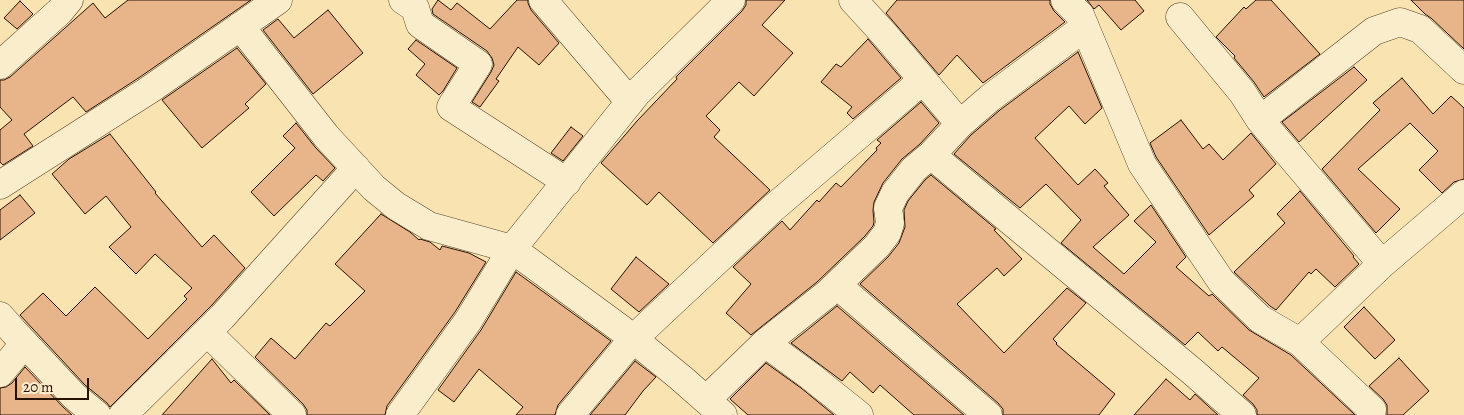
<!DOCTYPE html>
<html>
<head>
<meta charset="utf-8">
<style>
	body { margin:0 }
	#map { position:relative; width:1464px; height:415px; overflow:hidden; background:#f8e3b1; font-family:Alegreya,serif }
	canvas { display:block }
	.scale { position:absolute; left:15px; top:378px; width:74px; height:22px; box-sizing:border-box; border:2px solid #271100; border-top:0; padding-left:6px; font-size:15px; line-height:18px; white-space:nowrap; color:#271100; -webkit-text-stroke:4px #faedcc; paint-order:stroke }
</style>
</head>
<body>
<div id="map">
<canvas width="1464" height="415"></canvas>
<div class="scale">20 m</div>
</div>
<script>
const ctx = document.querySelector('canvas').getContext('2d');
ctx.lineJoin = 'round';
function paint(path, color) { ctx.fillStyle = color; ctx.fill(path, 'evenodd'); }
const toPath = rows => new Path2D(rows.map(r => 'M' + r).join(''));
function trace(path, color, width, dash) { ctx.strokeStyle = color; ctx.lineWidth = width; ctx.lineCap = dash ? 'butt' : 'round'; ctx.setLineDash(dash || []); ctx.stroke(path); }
const building = toPath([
	[128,0,251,0,140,77,86,112,73,97,24,134,33,146,3,165,0,162,0,130,12,120,0,107,0,80,4,80,10,77,93,3,105,18,128,0],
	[438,0,451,10,457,3,490,29,517,0,528,0,528,3,531,10,559,43,539,65,518,47,496,79,499,81,480,107,472,102,491,72,494,65,492,58,487,51,433,14,432,9,438,0],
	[746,0,785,0,762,25,793,53,754,96,739,82,706,116,720,130,714,137,770,190,713,243,659,192,647,205,601,163,637,121,677,79,676,77,742,11,746,5,746,0],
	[897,0,1050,0,1050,4,1054,11,1065,22,983,83,957,55,939,75,886,13,897,0],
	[1087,0,1135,0,1144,11,1121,30,1099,5,1094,9,1087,0],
	[1256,0,1271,0,1320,54,1264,97,1254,82,1234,58,1235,56,1216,37,1244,7,1246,9,1256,0],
	[1411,0,1464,0,1464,49,1431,18,1425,14,1411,0],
	[20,1,33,14,17,29,4,18,20,1],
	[328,10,363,53,313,94,263,30,278,19,294,38,328,10],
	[868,39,901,78,853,119,847,113,852,107,821,82,836,64,841,67,868,39],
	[416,40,457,68,443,91,439,95,416,75,425,64,408,49,416,40],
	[237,48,266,84,245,104,249,108,202,148,162,100,237,48],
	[1078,52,1102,108,1085,124,1069,106,1035,138,1078,185,1095,169,1108,183,1104,186,1129,215,1093,247,1124,274,1156,242,1134,221,1151,205,1186,257,1176,267,1209,296,1212,294,1249,330,1291,355,1355,415,1257,415,1257,410,1253,404,1243,395,1259,378,1222,347,1218,351,1198,332,1185,345,1061,243,1081,220,1046,184,1020,208,954,154,971,135,1000,110,1078,52],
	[1354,67,1367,80,1299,142,1282,122,1354,67],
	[1402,78,1433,114,1451,96,1464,108,1464,179,1454,182,1442,193,1419,170,1438,151,1410,123,1358,169,1400,209,1376,233,1322,169,1380,110,1373,103,1402,78],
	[921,102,939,123,920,144,902,159,883,183,874,202,873,210,874,222,873,226,865,236,817,282,751,335,726,313,751,284,733,267,782,221,790,230,817,200,819,202,836,183,841,187,877,150,876,148,881,143,877,140,921,102],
	[1181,120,1203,149,1209,144,1223,160,1251,133,1276,164,1249,190,1254,196,1209,235,1156,157,1150,143,1181,120],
	[296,123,315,147,335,168,323,181,316,175,274,216,251,192,295,148,283,136,296,123],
	[571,127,583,136,563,161,551,153,571,127],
	[110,134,156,192,155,193,202,247,214,235,245,268,211,306,110,407,107,403,85,385,20,315,43,293,66,316,95,287,148,339,187,299,184,296,192,288,155,254,136,274,109,247,131,227,106,196,85,214,52,174,69,159,110,134],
	[931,175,996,229,994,230,1022,259,1004,276,997,268,957,304,1004,353,1067,288,1086,303,1053,339,1057,343,1056,344,1115,394,1099,415,1003,415,1003,409,998,403,860,284,888,257,899,243,905,227,904,210,908,201,925,180,931,175],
	[1300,191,1354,256,1353,257,1359,264,1335,287,1316,269,1311,274,1309,272,1276,310,1270,306,1234,272,1285,223,1277,214,1300,191],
	[20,195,35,213,0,240,0,210,20,195],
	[381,214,410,232,419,240,420,239,430,242,440,250,442,246,469,253,486,262,455,312,387,406,385,415,307,415,307,410,303,404,255,357,271,338,295,359,326,323,330,326,365,291,335,264,381,214],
	[636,257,669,284,639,312,611,289,636,257],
	[516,272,611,341,558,405,555,415,516,415,523,407,479,369,454,402,438,390,481,330,516,272],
	[837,306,964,415,914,415,880,385,873,393,850,372,842,381,791,343,837,306],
	[1364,307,1395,340,1375,359,1344,327,1364,307],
	[1399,358,1429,391,1403,415,1387,415,1387,405,1383,399,1369,386,1399,358],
	[212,359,231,383,234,380,270,415,162,415,212,359],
	[635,361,656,377,643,391,625,415,590,415,635,361],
	[766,363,801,388,834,415,748,415,730,399,766,363],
	[25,367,63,407,72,415,0,415,0,388,6,387,12,383,25,367],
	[1166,379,1190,400,1195,394,1218,415,1134,415,1166,379]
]);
const minor = toPath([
	[403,0,415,8,420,24,478,64,451,107,567,182],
	[543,0,630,102],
	[853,0,885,35,960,124],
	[1065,0,1080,15,1142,164,1221,281,1260,319,1300,342],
	[1180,17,1242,92,1260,120,1382,264],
	[240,26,326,136,374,188,396,206,429,226,512,249,621,329,681,378,723,415],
	[0,65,60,11,69,0],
	[1260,120,1374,31,1400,22,1420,29,1464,70],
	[931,155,1193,372,1242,415],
	[0,185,149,90,278,0],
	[837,285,988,415],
	[0,316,14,332,74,396,97,415],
	[207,332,292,415],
	[765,343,810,376,859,415],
	[0,373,24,344],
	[706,400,765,343,827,294,877,246,887,233,890,223,888,208,895,193,914,169,931,155,960,124,990,98,1085,27],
	[123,415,222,317,356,168],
	[400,415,468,321,512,249,637,93,731,0],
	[570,415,633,339,772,209,923,80],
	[1371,415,1372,410,1300,342,1382,264,1464,194]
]);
paint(building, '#e8b489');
trace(building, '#271100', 1);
trace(minor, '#5b462c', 29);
trace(minor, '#faedcc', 28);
</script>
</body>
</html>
